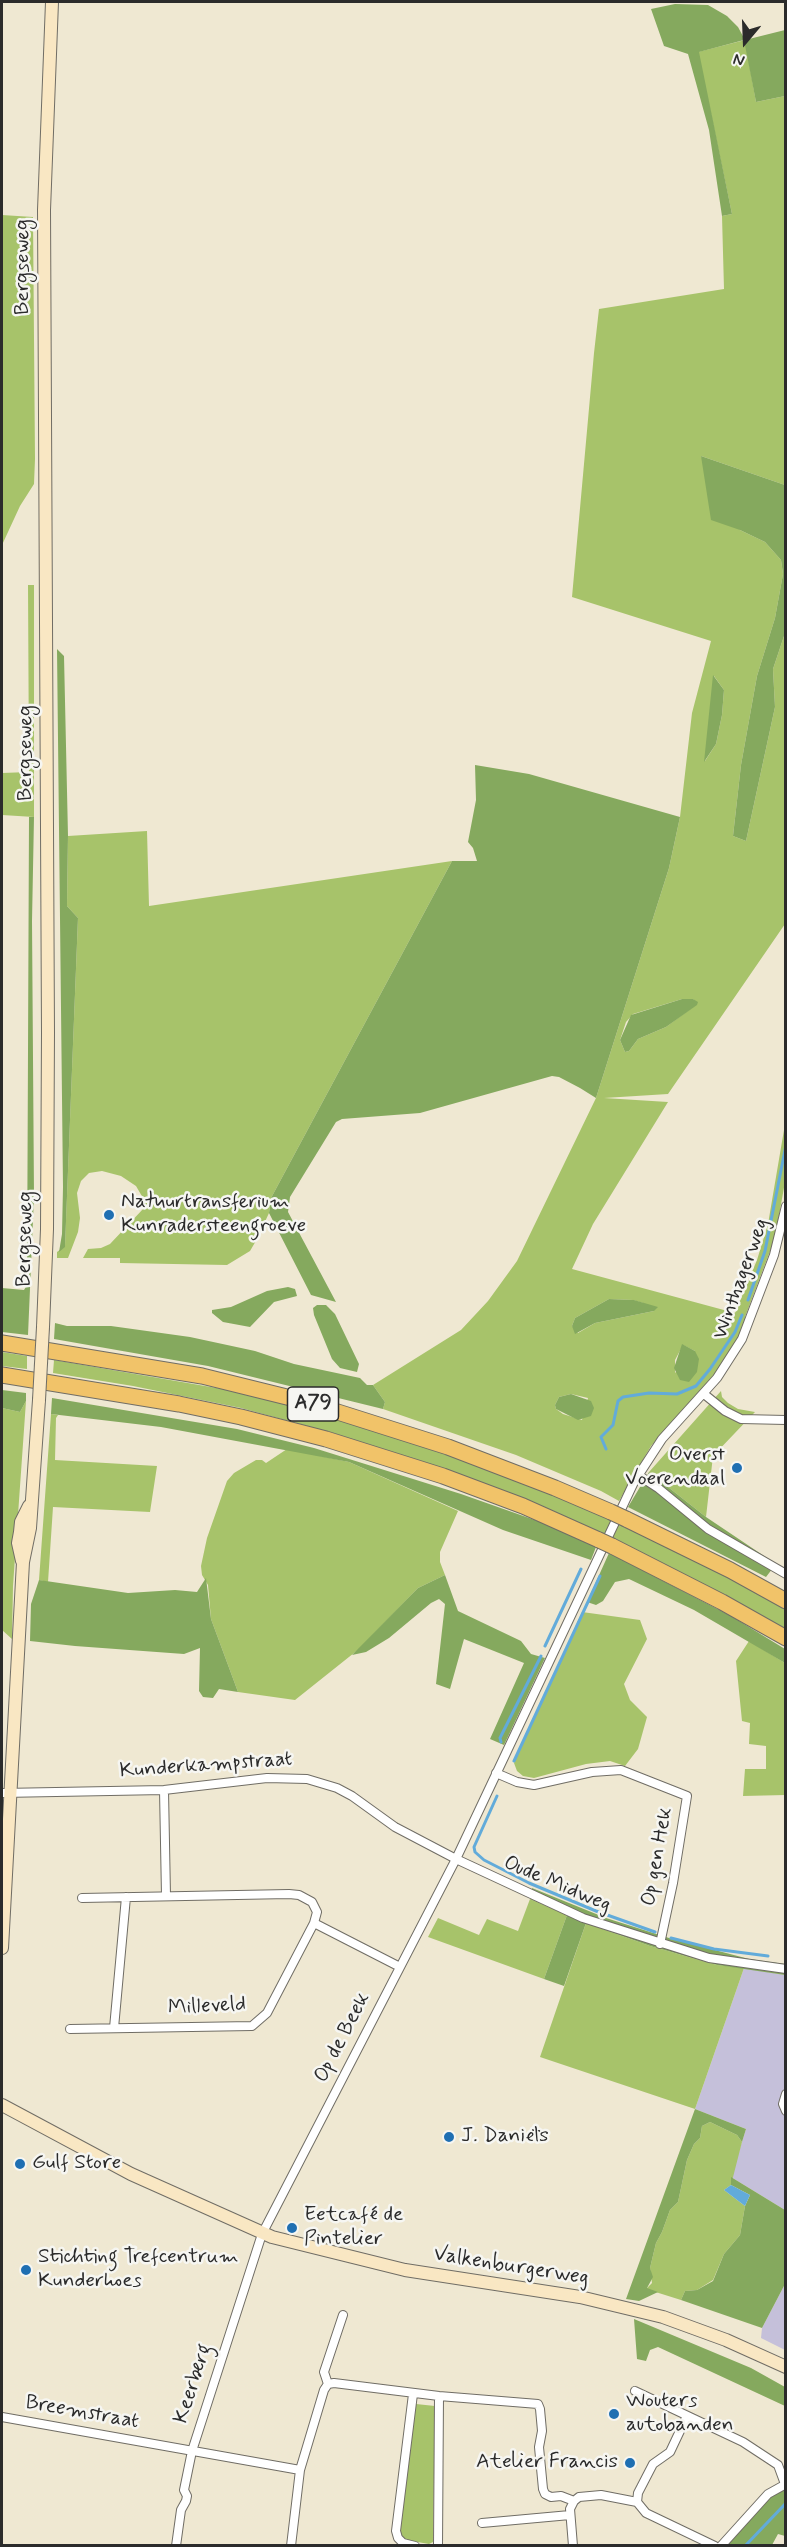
<!DOCTYPE html>
<html>
<head>
<meta charset="utf-8">
<style>
	body { margin:0 }
	#map { position:relative; width:787px; height:2547px; overflow:hidden; background:#efe8d2; font-family:Mynerve,sans-serif }
	canvas { display:block }
	.frame { position:absolute; inset:0; border:3px solid #2b2b2b; pointer-events:none }
	.north { position:absolute; left:715px; top:12px; width:60px; height:60px; -webkit-text-stroke:4px #f6f6f2; paint-order:stroke; rotate:199deg; font-size:16px; font-weight:700; line-height:24px; text-align:center; color:#2b2b2b }
	.north::after { content:''; display:block; margin:auto; width:21px; height:27px; background:#2b2b2b; clip-path:polygon(50% 0,100% 100%,50% 72%,0 100%) }
</style>
</head>
<body>
<div id="map">
<canvas width="787" height="2547"></canvas>
<div class="frame"></div>
<div class="north">N</div>
</div>
<script>
const ctx = document.querySelector('canvas').getContext('2d');
ctx.lineJoin = 'round';
function paint(path, color) { ctx.fillStyle = color; ctx.fill(path, 'evenodd'); }
const toPath = rows => new Path2D(rows.map(r => 'M' + r).join(''));
function trace(path, color, width, dash) { ctx.strokeStyle = color; ctx.lineWidth = width; ctx.lineCap = dash ? 'butt' : 'round'; ctx.setLineDash(dash || []); ctx.stroke(path); }
function write(font, color, halo, rows, align = 'center') {
  ctx.font = font + ' Mynerve,sans-serif'; ctx.lineWidth = 5; ctx.setLineDash([]); ctx.textBaseline = 'middle'; ctx.strokeStyle = halo; ctx.fillStyle = color; for (const [text, x, y, turn = 0] of rows) {
    ctx.save(); ctx.translate(x, y); ctx.rotate((+turn || 0) * Math.PI / 180); ctx.textAlign = isNaN(turn) ? turn : align; if (halo) ctx.strokeText(text, 0, 0); ctx.fillText(text, 0, 0); ctx.restore();
  }
}
const industrial = toPath([
	[744,1968,785,1975,785,2210,731,2177,746,2129,695,2109],
	[785,2284,785,2350,761,2338,762,2328]
]);
const green = toPath([
	[745,40,756,102,785,96,785,485,701,456,740,530,765,542,781,560,783,574,775,618,757,676,741,765,733,836,746,841,775,707,773,669,785,633,785,924,668,1094,604,1098,668,1102,593,1224,572,1269,735,1313,757,1260,768,1224,785,1124,785,1182,775,1238,745,1317,745,1324,726,1361,651,1446,619,1501,601,1491,516,1455,383,1409,385,1402,373,1385,461,1330,488,1301,517,1261,596,1098,669,868,680,817,692,713,711,641,572,597,594,353,599,309,724,289,722,216,732,214,698,52],
	[714,676,724,690,722,715,716,744,705,761],
	[682,999,693,999,697,1004,666,1027,638,1039,629,1051,625,1052,620,1040,626,1022,633,1014],
	[609,1299,633,1300,643,1303,654,1311,595,1323,578,1333,572,1326,575,1318],
	[683,1345,695,1351,675,1373,675,1360],
	[571,1394,588,1398,582,1420,563,1414,556,1409,555,1405,559,1397],
	[2,215,33,217,35,459,34,484,20,506,2,545],
	[28,585,34,585,34,817,2,815,2,773,29,772],
	[147,831,149,906,452,861,271,1198,269,1213,257,1239,250,1251,227,1265,120,1263,120,1258,83,1258,88,1249,101,1248,110,1244,143,1209,143,1198,136,1186,121,1176,102,1171,89,1173,81,1181,77,1193,80,1218,78,1232,68,1258,57,1258,57,1252,65,1246,78,918,67,906,68,836],
	[2,1352,27,1356,27,1369,2,1366],
	[54,1360,234,1391,288,1404,392,1433,557,1493,720,1573,785,1609,785,1630,707,1586,614,1539,449,1472,333,1433,241,1408,133,1386,53,1373],
	[721,1391,722,1397,728,1403,738,1409,755,1412,713,1456,706,1517,649,1472],
	[26,1401,13,1586,12,1639,2,1630,2,1408,20,1412],
	[51,1414,58,1415,56,1418,55,1460,157,1466,150,1512,53,1507,48,1582,39,1580],
	[287,1449,349,1462,458,1511,440,1552,440,1562,445,1575,418,1588,359,1649,295,1700,238,1692,211,1619,208,1585,202,1575,201,1566,207,1538,227,1481,234,1473,256,1460,262,1460,266,1463],
	[582,1612,640,1620,647,1639,624,1684,630,1700,647,1717,638,1749,625,1766,610,1761,586,1764,534,1778,523,1776,517,1771,514,1763],
	[749,1641,785,1663,785,1795,743,1796,745,1769,766,1769,766,1746,749,1744,750,1723,742,1721,736,1661],
	[530,1899,567,1915,544,1979,428,1937,438,1918,479,1935,487,1919,518,1931],
	[586,1923,650,1946,717,1965,744,1968,695,2109,540,2057],
	[710,2122,737,2135,742,2142,731,2185,724,2190,745,2206,740,2235,724,2254,713,2280,697,2290,685,2291,681,2300,646,2289,652,2283,650,2268,656,2243,662,2232,670,2210,678,2202,687,2160,694,2144,700,2138,702,2126],
	[416,2404,435,2406,433,2542,429,2544,406,2540,400,2534]
]);
const forest = toPath([
	[675,4,708,5,727,16,738,27,745,40,785,30,785,96,756,102,744,40,699,52,732,214,722,216,709,130,688,54,664,46,651,9],
	[701,456,785,485,785,633,773,669,775,707,746,841,733,836,741,765,757,676,775,618,783,574,781,560,765,542,740,530,711,520],
	[57,649,64,656,68,836,67,906,78,918,65,1247,59,1252,62,1234,63,1187],
	[713,675,724,690,722,715,716,744,704,762],
	[475,765,529,774,680,817,669,868,596,1098,580,1088,559,1077,552,1076,420,1113,342,1119,336,1122,290,1197,288,1212,336,1302,311,1295,269,1213,271,1198,452,861,477,861,473,848,468,842,476,800],
	[29,817,34,817,32,921,34,1196,28,1335,2,1332,2,1288,24,1290,27,1285],
	[682,999,693,999,698,1002,697,1005,666,1027,638,1039,629,1051,625,1052,620,1040,631,1015],
	[288,1287,295,1289,297,1296,274,1302,250,1327,223,1322,212,1313,212,1310,231,1307,267,1291],
	[609,1299,634,1300,658,1307,654,1311,595,1323,575,1334,572,1326,575,1318],
	[317,1305,326,1305,335,1314,359,1364,357,1372,340,1368,332,1359,314,1315,313,1308],
	[55,1323,67,1326,111,1326,190,1337,255,1351,294,1364,360,1378,367,1385,373,1385,385,1402,383,1409,208,1366,54,1339],
	[682,1344,695,1351,699,1359,697,1372,689,1382,680,1380,674,1368],
	[2,1390,26,1393,26,1401,20,1412,2,1408],
	[571,1394,591,1401,594,1408,591,1416,578,1420,556,1409,555,1405,559,1397],
	[52,1398,237,1429,314,1448,461,1494,546,1524,596,1547,591,1560,503,1530,349,1462,161,1427,51,1414],
	[649,1472,706,1517,776,1564,766,1577,628,1507],
	[609,1553,731,1616,785,1649,785,1663,694,1610,629,1579,615,1582,603,1601,596,1605,587,1602],
	[445,1575,458,1611,521,1641,531,1654,545,1658,504,1745,490,1739,524,1663,464,1639,450,1689,436,1684,445,1604,439,1599,431,1603,389,1638,366,1652,352,1655,418,1588],
	[206,1578,211,1619,238,1692,219,1689,213,1698,203,1697,199,1691,200,1648,184,1654,75,1646,30,1641,31,1604,39,1580,128,1593,175,1590,197,1592],
	[532,1888,606,1918,669,1938,749,1959,785,1964,785,1975,717,1965,650,1946,586,1923,564,1986,544,1979,567,1915,530,1899],
	[695,2109,746,2129,742,2142,737,2135,710,2122,702,2126,700,2138,694,2144,687,2160,678,2202,670,2210,662,2232,656,2243,650,2268,653,2277,647,2288,658,2292,639,2301,626,2299],
	[731,2177,785,2210,785,2284,762,2328,681,2300,685,2291,697,2290,713,2281,724,2254,740,2235,745,2206,750,2195,731,2185],
	[634,2319,751,2368,785,2387,785,2406,658,2347,650,2350,646,2361,637,2359],
	[782,2489,785,2489,785,2536,778,2534,772,2545,727,2546,761,2504]
]);
const water = toPath([
	[731,2185,750,2195,745,2206,724,2190]
]);
const stream = toPath([
	[748,1300,765,1251,786,1145],
	[606,1449,601,1437,613,1425,618,1401,623,1397,649,1393,677,1394,696,1386,710,1369,735,1332,742,1315],
	[545,1646,581,1569],
	[501,1742,500,1738,541,1656],
	[514,1761,600,1576],
	[497,1796,474,1847,475,1852,484,1860,529,1883,596,1911,655,1932],
	[671,1938,714,1949,768,1956],
	[745,2546,786,2503]
]);
const street = toPath([
	[704,1394,725,1411,741,1419,786,1420],
	[638,1475,658,1488,708,1529,786,1574],
	[496,1773,517,1782,534,1785,592,1772,621,1770,687,1796,673,1883,660,1944],
	[164,1790,166,1896],
	[2,1793,164,1790,267,1778,307,1779,337,1788,352,1796,395,1827,456,1859,583,1918,709,1958,786,1969],
	[314,1923,400,1967],
	[114,2028,126,1897],
	[70,2029,252,2026,267,2013,314,1923,317,1912,312,1902,299,1895,289,1894,82,1898],
	[786,2094,783,2104,786,2111],
	[328,2384,324,2372,343,2315],
	[635,2391,743,2442,778,2465,785,2484],
	[413,2394,396,2531,398,2538,403,2543,415,2546],
	[2,2417,300,2470],
	[637,2502,638,2493,653,2464,670,2452,687,2416],
	[482,2523,570,2515],
	[176,2546,181,2510,186,2501,187,2496,184,2490,192,2451,262,2234,456,1859,634,1482,662,1439,717,1378,742,1339,774,1255,786,1206],
	[291,2546,300,2470,324,2390,328,2384,334,2383,439,2396,538,2404,540,2409,542,2431,539,2447,543,2489,545,2494,551,2497,561,2496,574,2501],
	[438,2546,439,2396],
	[573,2546,570,2509,574,2501,579,2497,601,2495,637,2502,646,2513,715,2546],
	[721,2546,768,2494,786,2484]
]);
const secondary = toPath([
	[43,1327,47,1229,48,1032,44,210,52,2],
	[22,1561,18,1543,20,1532,21,1522,29,1506],
	[2,1948,23,1562,30,1528,39,1400],
	[2,2105,131,2174,272,2237,405,2270,580,2297,663,2317,726,2340,786,2367]
]);
const highway = toPath([
	[2,1343,202,1376,303,1401,448,1447,555,1488,611,1512],
	[2,1375,179,1404,241,1417,326,1439,443,1476,523,1506,599,1540],
	[626,1519,730,1570,786,1601],
	[612,1546,722,1602,786,1638]
]);
const secondaryBridge = toPath([
	[39,1400,43,1327]
]);
const highwayBridge = toPath([
	[611,1512,626,1519],
	[599,1540,612,1546]
]);
const markers = [
	[109,1215,6,"#1f6fb2"],
	[737,1468,6,"#1f6fb2"],
	[449,2137,6,"#1f6fb2"],
	[20,2164,6,"#1f6fb2"],
	[292,2228,6,"#1f6fb2"],
	[26,2270,6,"#1f6fb2"],
	[614,2414,6,"#1f6fb2"],
	[630,2463,6,"#1f6fb2"]
];
const shields = [
	[313,1404,51]
];
const shieldNames = [
	["A79",313,1404]
];
const streetNames = [
	["Bergseweg",24,267,-90],
	["Bergseweg",27,753,-90],
	["Bergseweg",26,1239,-89],
	["Winthagerweg",742,1279,-70],
	["Kunderkampstraat",206,1766,-4],
	["Op gen Hek",658,1857,-80],
	["Oude Midweg",557,1885,23],
	["Milleveld",207,2007,-3],
	["Op de Beek",343,2038,-63],
	["Valkenburgerweg",511,2267,9],
	["Keerberg",194,2384,-72],
	["Breemstraat",82,2413,10]
];
const poiNames = [
	["Natuurtransferium",121,1203],
	["Kunradersteengroeve",121,1227],
	["Overst",725,1456,"right"],
	["Voerendaal",725,1480,"right"],
	["J. Daniëls",461,2137],
	["Gulf Store",32,2164],
	["Eetcafé de",304,2216],
	["Pintelier",304,2240],
	["Stichting Trefcentrum",38,2258],
	["Kunderhoes",38,2282],
	["Wouters",626,2402],
	["autobanden",626,2426],
	["Atelier Francis",618,2463,"right"]
];
paint(industrial, '#c5c0da');
paint(green, '#a7c36a');
paint(forest, '#85a95e');
paint(water, '#62abda');
trace(stream, '#62abda', 3);
trace(street, '#706d65', 10);
trace(secondary, '#706d65', 14);
trace(highway, '#706d65', 17);
trace(street, '#fff', 8);
trace(secondary, '#f9e7c3', 12);
trace(highway, '#f1c369', 15);
trace(secondaryBridge, '#706d65', 14, []);
trace(highwayBridge, '#706d65', 17, []);
trace(secondaryBridge, '#f9e7c3', 12);
trace(highwayBridge, '#f1c369', 15);
for (const [x, y, r, color] of markers) { const dot = new Path2D(); dot.arc(x, y, r, 0, 2 * Math.PI); ctx.fillStyle = color; ctx.fill(dot); trace(dot, '#f6f6f2', 2); }
for (const [x, y, w] of shields) { const box = new Path2D(); box.roundRect(x - w / 2, y - 17, w, 34, 4.5); ctx.fillStyle = '#f6f6f2'; ctx.fill(box); trace(box, '#2b2b2b', 1.5); }
write('bold 20px', '#2b2b2b', null, shieldNames);
write('21px', '#2b2b2b', '#f6f6f2', streetNames);
write('21px', '#2b2b2b', '#f6f6f2', poiNames, 'left');
</script>
</body>
</html>
